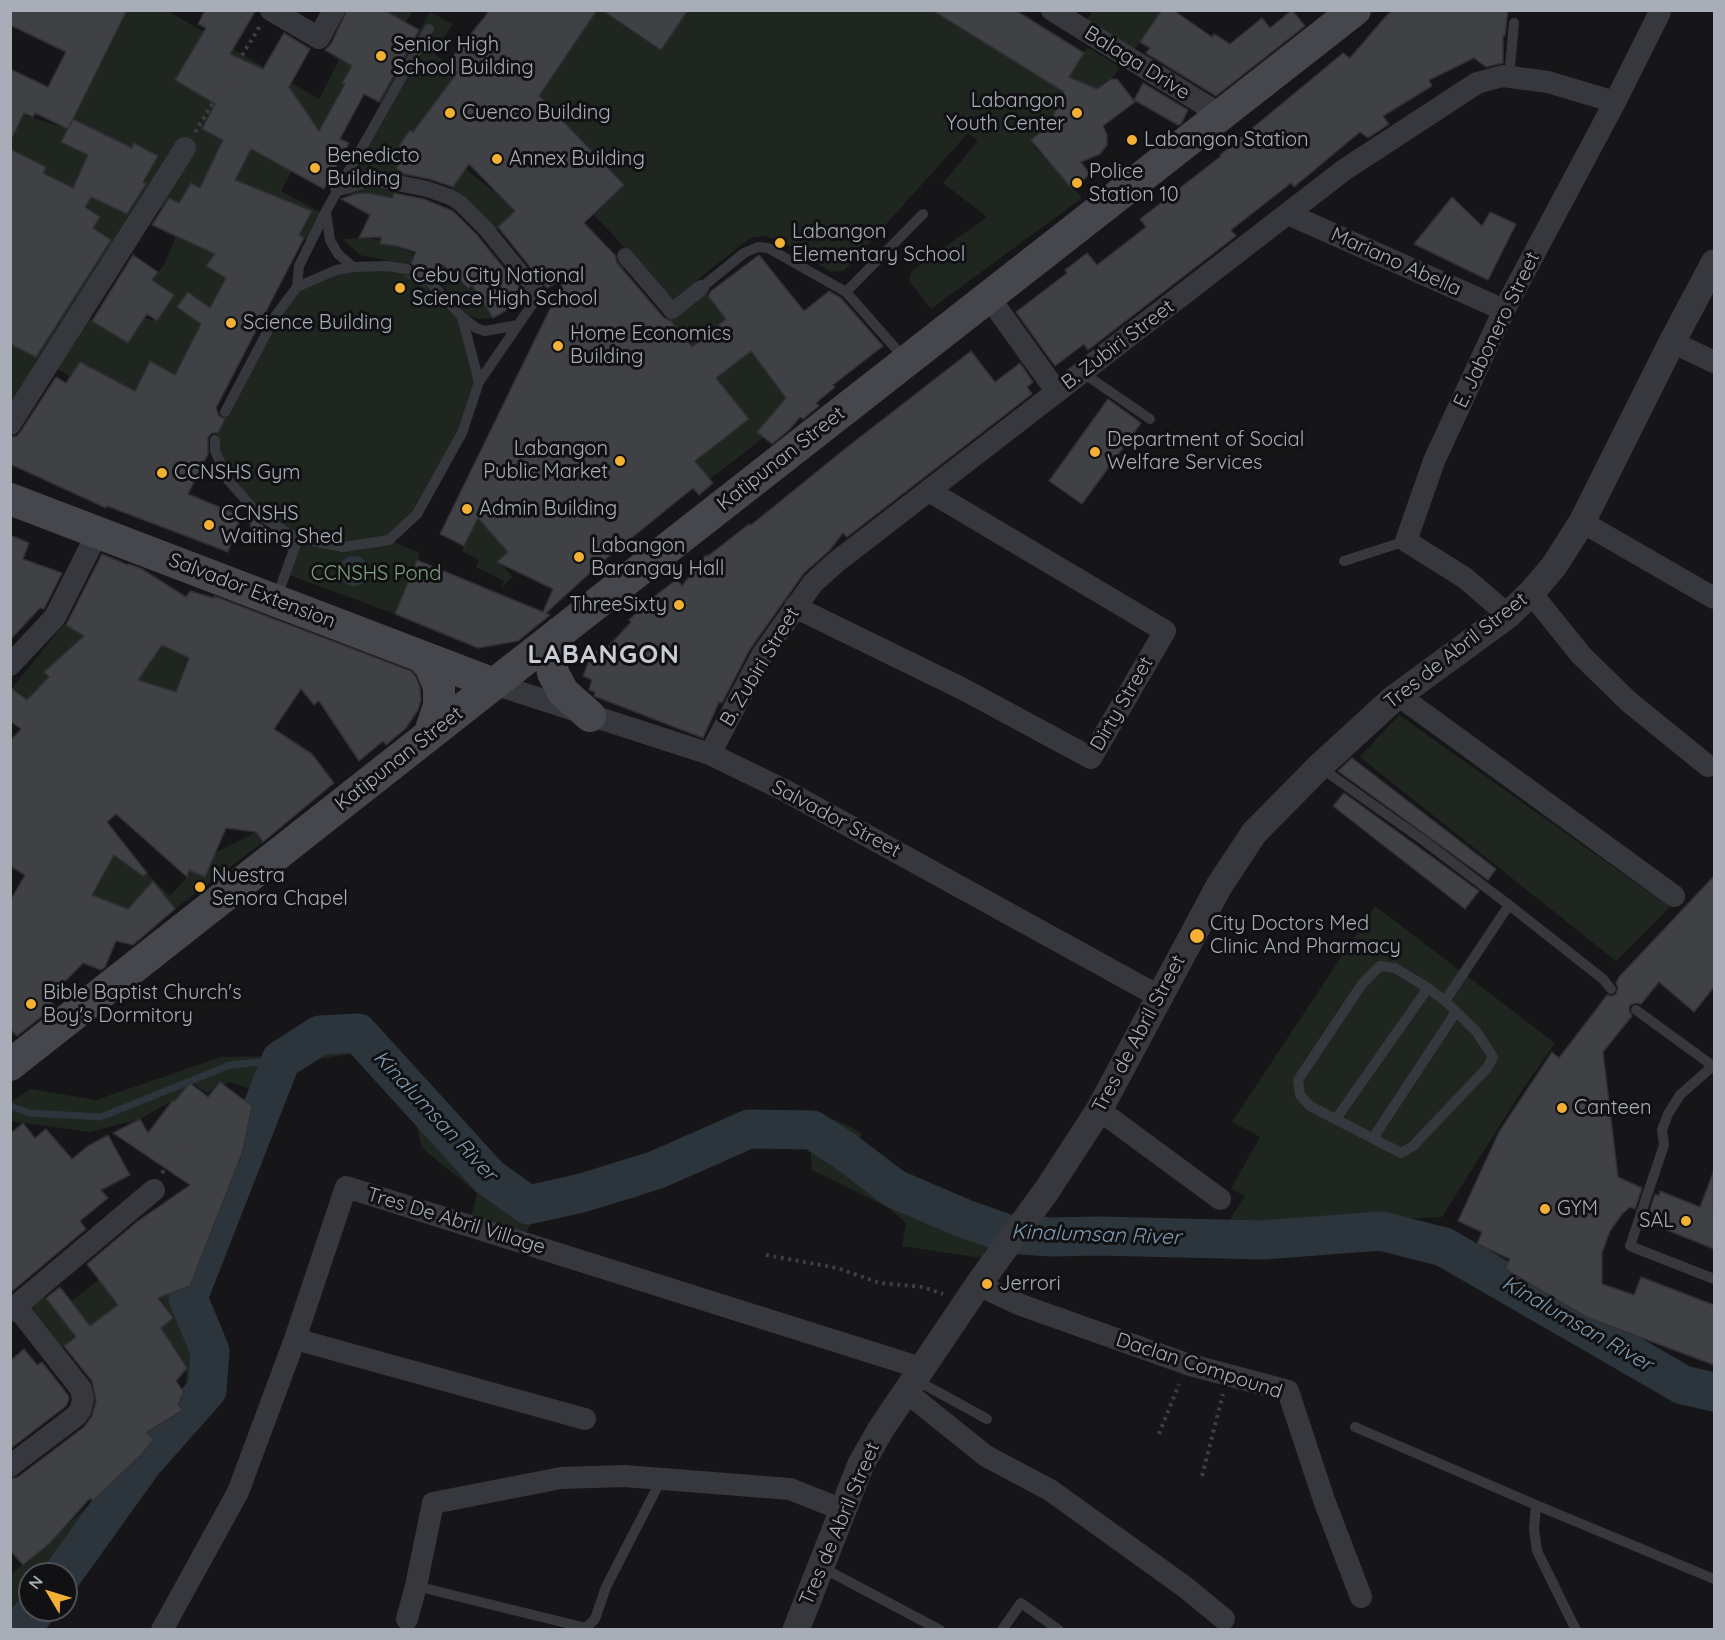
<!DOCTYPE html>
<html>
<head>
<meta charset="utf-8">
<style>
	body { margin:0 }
	#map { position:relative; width:1725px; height:1640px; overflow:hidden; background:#161618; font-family:Quicksand,sans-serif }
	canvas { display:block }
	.frame { position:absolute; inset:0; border:12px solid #a8adb8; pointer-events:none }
	.north { position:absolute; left:18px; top:1562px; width:60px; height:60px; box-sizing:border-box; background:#111113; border:2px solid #4d4f55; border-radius:50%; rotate:308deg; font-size:16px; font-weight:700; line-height:24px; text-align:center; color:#a8adb8 }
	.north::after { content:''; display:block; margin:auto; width:21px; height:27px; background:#f2b134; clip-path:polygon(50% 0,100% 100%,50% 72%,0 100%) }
</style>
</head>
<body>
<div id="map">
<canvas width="1725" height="1640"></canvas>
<div class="frame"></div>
<div class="north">N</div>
</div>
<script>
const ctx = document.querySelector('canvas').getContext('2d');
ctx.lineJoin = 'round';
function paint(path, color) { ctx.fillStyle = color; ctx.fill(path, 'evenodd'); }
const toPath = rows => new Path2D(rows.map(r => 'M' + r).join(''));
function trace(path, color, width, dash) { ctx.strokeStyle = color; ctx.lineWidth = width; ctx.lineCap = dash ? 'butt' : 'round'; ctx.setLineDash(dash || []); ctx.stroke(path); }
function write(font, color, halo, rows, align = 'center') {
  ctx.font = font + ' Quicksand,sans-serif'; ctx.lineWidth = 6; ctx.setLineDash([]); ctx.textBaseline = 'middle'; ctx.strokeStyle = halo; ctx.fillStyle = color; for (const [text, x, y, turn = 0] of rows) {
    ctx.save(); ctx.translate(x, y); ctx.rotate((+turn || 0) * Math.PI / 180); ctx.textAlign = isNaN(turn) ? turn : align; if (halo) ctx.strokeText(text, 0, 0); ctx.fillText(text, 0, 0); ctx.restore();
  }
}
const green = toPath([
	[127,11,168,11,319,99,349,40,367,11,413,11,405,23,384,11,343,82,364,94,356,108,338,97,340,139,315,127,281,191,324,214,311,242,299,235,244,243,146,202,11,402,11,139,23,115,68,129],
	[597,11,635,11,625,26,661,50,688,11,932,11,1061,90,1087,47,1120,67,1115,75,1049,125,1033,145,1082,198,931,309,909,281,911,271,987,217,943,183,978,141,968,133,844,271,831,272,779,240,764,236,750,238,696,281,726,319,697,343,721,374,751,351,779,388,846,374,710,479,611,357,512,515,491,533,508,552,498,561,513,577,501,588,504,581,476,567,479,560,462,551,494,484,604,314,710,450,748,419,626,267,589,297,580,287,562,283,506,220,492,233,450,191,466,169,516,210,590,289,629,252,594,215,624,185,538,95],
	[1093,11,1162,11,1133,52,1085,22],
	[430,12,453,24,434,53,458,73,413,132,410,130,399,146,407,152,396,168,407,175,392,198,367,193,342,195,385,105,379,102],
	[176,236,234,262,174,375,150,362,136,389,131,389,71,377,54,367,89,319,128,343,145,318,157,321,174,295,153,280,165,263],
	[365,238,381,240,414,254,410,265,360,255,343,239],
	[443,266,467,288,472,285,493,318,478,319,467,315,444,287,434,278],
	[407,269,421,275,431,283,462,317,479,382,462,433,417,514,389,540,420,553,395,614,286,574,298,538,259,515,228,480,215,440,225,412,297,287,336,270],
	[64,624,84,636,44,672,49,677,43,684,59,724,12,688],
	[197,631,176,692,137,681,162,644],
	[1399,715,1670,907,1616,961,1360,757],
	[256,832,263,842,175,909,153,881,139,898,137,913,70,886,85,834,118,858,149,872,147,874,170,896,186,878,189,870,215,853],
	[1375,906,1555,1043,1521,1092,1442,1217,1225,1227,1245,1196,1231,1189,1260,1137,1232,1122],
	[366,1019,446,1101,449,1129,488,1170,522,1191,553,1194,675,1154,757,1113,811,1120,836,1120,862,1133,857,1147,907,1188,1002,1227,982,1258,902,1246,906,1223,889,1208,812,1170,810,1141,756,1138,698,1162,635,1198,533,1218,525,1236,470,1222,477,1193,422,1148,417,1126,356,1053,293,1064,280,1098,272,1096,197,1282,217,1328,224,1361,202,1415,152,1460,117,1505,66,1583,66,1574,30,1574,30,1610,48,1610,37,1627,41,1629,11,1629,11,1574,48,1544,66,1526,114,1482,183,1410,187,1368,174,1348,152,1353,135,1348,173,1318,160,1298,190,1286,243,1151,252,1106,268,1095,229,1082,207,1093,194,1084,179,1097,140,1119,90,1132,11,1121,11,1102,31,1089,96,1100,221,1057,277,1056,316,1030,355,1029],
	[99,1280,118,1305,62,1347,30,1305,43,1294,73,1332,87,1321,71,1301]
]);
const water = toPath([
	'339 571a15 15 0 1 1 30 0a15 15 0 1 1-30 0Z'
]);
const stream = toPath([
	[10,1106,29,1113,101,1117,230,1065,281,1060]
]);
const river = toPath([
	[63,1574,144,1461,207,1390,210,1351,188,1298,281,1060,320,1035,358,1033,489,1177,528,1205,582,1193,656,1170,749,1129,812,1130,845,1151,895,1189,963,1218,1008,1234,1051,1237,1099,1236,1262,1240,1381,1231,1444,1247,1683,1385,1714,1392],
	[14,1630,28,1620,36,1610]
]);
const building = toPath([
	[10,10,127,10,69,127,73,119,132,148,134,143,158,156,143,182,146,184,127,214,91,197,85,207,100,217,93,228,111,240,36,357,10,344,10,149,46,167,43,173,73,188,88,155,61,142,68,129,35,113,33,117,24,113,10,142,10,69,48,87,66,52,10,25,10,10],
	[205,10,256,10,230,54,263,69,284,33,310,49,289,87,319,131,345,84,342,83,352,66,325,50,331,44,347,10,384,10,419,30,379,102,364,94,340,139,349,143,324,189,251,149,235,180,312,211,299,235,304,238,216,408,219,416,225,419,218,433,212,433,208,437,208,454,188,494,241,516,228,552,107,506,106,508,10,464,10,437,17,436,21,431,56,377,66,383,80,362,135,391,150,361,175,375,201,324,177,307,188,292,210,308,226,278,206,266,215,254,152,225,169,198,179,203,191,183,200,188,223,140,202,129,215,104,175,80,206,28,198,24,205,10],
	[490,10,597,10,539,96,624,185,584,223,615,255,617,263,664,318,671,321,692,347,726,319,708,296,711,291,759,255,804,311,829,291,841,298,883,346,833,385,835,387,816,403,819,406,803,419,800,417,789,430,772,444,757,432,786,398,751,351,716,378,749,419,695,461,713,483,699,495,693,488,602,562,546,613,550,615,518,641,478,648,395,614,417,560,543,612,553,589,497,562,508,552,478,518,464,546,440,534,565,278,547,288,498,227,515,211,469,164,453,187,429,179,404,174,396,168,407,152,399,146,410,130,413,132,457,73,447,64,490,10],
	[602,10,688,10,661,50,602,10],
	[932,10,1015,10,1084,53,1069,77,1097,89,1111,79,1117,79,1135,102,1103,126,1107,135,1107,145,1100,154,1081,162,1090,174,1072,189,1031,140,1049,125,1064,92,932,10],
	[1162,10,1173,10,1212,37,1214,34,1230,44,1262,18,1270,28,1292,10,1305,26,1216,96,1146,53,1150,48,1140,42,1162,10],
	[1393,10,1508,10,1505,35,1503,36,1503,63,1486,67,1474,58,1429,80,1432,86,1383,116,1389,124,1368,138,1360,132,1294,187,1291,183,1231,230,1236,236,1088,350,1084,344,1055,366,1016,312,1067,273,1065,270,1087,253,1097,265,1146,227,1140,219,1221,156,1220,155,1343,53,1350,58,1386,16,1393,10],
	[1143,83,1188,110,1181,124,1178,125,1134,100,1143,83],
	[368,193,392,198,394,193,424,199,453,211,477,235,528,298,493,318,472,285,468,288,443,265,435,277,430,276,426,278,424,281,425,287,405,276,410,276,414,271,414,266,411,263,416,252,396,246,380,244,381,237,359,238,370,215,341,199,355,194,368,193],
	[1452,197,1482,226,1490,212,1516,224,1488,280,1414,244,1452,197],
	[133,255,158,272,152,280,174,295,157,321,147,314,128,343,92,321,133,255],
	[971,351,995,382,1020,363,1033,382,1027,387,1032,394,847,537,843,533,829,551,804,573,750,649,722,703,719,702,703,738,594,696,595,692,589,690,592,680,583,676,593,650,602,653,631,622,629,620,650,600,677,579,682,586,706,555,708,556,749,524,751,525,846,448,971,351],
	[1108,399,1141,423,1082,504,1049,481,1108,399],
	[249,517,252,518,272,532,253,543,249,517],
	[10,535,29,543,23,559,62,573,44,609,40,608,10,640,10,535],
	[102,554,128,565,129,564,142,569,186,597,190,591,214,598,214,596,411,671,416,677,420,687,421,700,418,710,406,728,386,745,383,741,359,761,319,701,314,705,301,689,274,729,312,754,334,783,263,842,256,832,226,828,205,877,189,870,187,877,116,814,107,822,147,873,143,876,114,855,92,895,128,909,153,881,175,909,133,945,116,941,105,967,101,970,83,963,48,999,55,1006,17,1036,10,1029,10,901,25,875,10,866,10,741,21,729,10,721,10,687,27,700,49,677,44,672,84,636,66,625,102,554],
	[162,645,189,658,176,692,138,680,162,645],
	[1352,758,1496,869,1488,880,1338,771,1352,758],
	[1344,793,1479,891,1465,909,1333,806,1344,793],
	[1714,876,1714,987,1694,1012,1659,982,1641,1004,1636,1003,1630,1005,1629,1010,1632,1016,1603,1052,1618,1177,1642,1188,1635,1209,1630,1207,1622,1214,1610,1231,1602,1253,1602,1284,1634,1295,1641,1277,1714,1305,1714,1365,1586,1317,1505,1269,1510,1259,1477,1244,1482,1232,1458,1221,1499,1132,1552,1052,1559,1058,1607,995,1612,996,1616,994,1618,988,1616,983,1619,977,1714,876],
	[220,1082,252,1106,243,1151,190,1286,158,1298,173,1318,161,1328,187,1368,176,1381,184,1392,178,1404,183,1410,146,1433,154,1439,143,1453,93,1501,90,1498,50,1543,23,1565,10,1550,10,1479,18,1477,84,1427,92,1416,96,1401,92,1381,64,1346,76,1337,46,1298,60,1287,90,1326,118,1305,87,1264,138,1221,190,1185,113,1133,140,1119,148,1133,173,1100,175,1101,190,1083,208,1097,220,1082],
	[23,1123,35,1138,46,1129,72,1159,88,1146,108,1135,130,1175,101,1190,108,1198,80,1221,86,1229,10,1293,10,1134,23,1123],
	[1713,1173,1714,1249,1657,1226,1660,1217,1649,1213,1655,1194,1659,1196,1660,1191,1700,1207,1713,1173],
	[24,1349,37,1365,42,1362,68,1395,69,1399,66,1406,10,1449,10,1361,24,1349]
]);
const path = toPath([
	[195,132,260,26],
	[162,1173,183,1145],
	[766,1255,837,1268,880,1283,923,1287,943,1294],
	[1159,1434,1179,1384],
	[1202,1476,1223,1394]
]);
const service = toPath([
	[1509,77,1514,23],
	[326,212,330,240,338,254,353,267],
	[297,287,299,266,326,211,429,29],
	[701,288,744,253,758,247,768,248,846,292,906,360],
	[846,292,923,214],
	[462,317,476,328,485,331,518,325],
	[1083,373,1150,419],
	[479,382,538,296],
	[225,412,276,315,297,287,336,270,353,267,387,266,407,269],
	[215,440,215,451,228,480,259,515,286,532,298,538,343,547,389,540,417,514,462,433,479,382,462,317,431,283],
	[1344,561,1406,541],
	[277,597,298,538],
	[1321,768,1423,840,1509,905,1603,979,1611,989],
	[1380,966,1395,968,1428,988,1445,1001,1476,1031,1493,1057,1487,1068,1413,1146,1401,1153,1310,1106,1300,1095,1298,1080,1362,984,1380,966],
	[1445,1001,1509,905],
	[1636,1010,1713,1066],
	[1714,1065,1680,1095,1668,1114,1662,1130,1664,1145,1630,1246,1714,1279],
	[1336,1119,1428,988],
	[1373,1138,1456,1012],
	[914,1379,987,1419],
	[1355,1427,1536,1505,1714,1579],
	[1536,1505,1534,1529,1537,1551,1576,1630],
	[821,1567,940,1630],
	[416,1586,586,1628,595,1619,606,1587,662,1478],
	[1002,1630,1021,1603,1059,1630]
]);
const pedestrian = toPath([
	[338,188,364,180,383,180,427,189,450,197,460,203,485,228,537,292,538,296],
	[625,256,672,311,701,288]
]);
const minor = toPath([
	[271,10,319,38,334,10],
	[1052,10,1221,115],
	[1288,214,1504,310],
	[988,296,1057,392],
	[1672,342,1714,362],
	[10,424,185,148],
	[1582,522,1714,598],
	[1531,593,1581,655,1628,701,1708,766],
	[795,607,963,689,1091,758,1165,631,929,491],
	[1508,615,1465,578,1406,541,1434,461,1504,310,1615,102,1660,12],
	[10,665,55,617,98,532],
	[494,684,710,754,784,790,1160,997],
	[1398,695,1674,896],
	[710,754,762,655,813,583,835,563,1344,170,1477,83,1503,76,1548,82,1615,102],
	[1099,1110,1220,1199],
	[978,1285,1021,1305,1187,1364,1288,1391,1324,1500,1361,1597],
	[10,1311,154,1190],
	[295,1339,585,1419],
	[905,1391,986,1456,1050,1490,1185,1587,1224,1619],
	[10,1466,76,1416,81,1409,83,1399,81,1389,16,1306],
	[407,1619,416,1586,433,1503,561,1478,624,1476,790,1489,843,1510],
	[162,1630,238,1492,295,1339,346,1187,921,1368]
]);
const tertiary = toPath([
	[796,1630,861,1464,881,1429,978,1285,1047,1190,1099,1110,1219,886,1254,833,1319,767,1392,700,1508,615,1531,593,1554,566,1582,522,1672,342,1714,263]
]);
const secondary = toPath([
	[10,499,494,684],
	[560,632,554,645,551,660,553,673,563,692,590,716],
	[421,656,431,667,439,687,439,706,429,735],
	[10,1065,494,684,1355,10]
]);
const markers = [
	[381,56,6,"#f2b134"],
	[450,113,6,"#f2b134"],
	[1077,113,6,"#f2b134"],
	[1132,140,6,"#f2b134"],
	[497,159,6,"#f2b134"],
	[315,168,6,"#f2b134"],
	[1077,183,6,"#f2b134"],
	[780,243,6,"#f2b134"],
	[400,288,6,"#f2b134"],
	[231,323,6,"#f2b134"],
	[558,346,6,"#f2b134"],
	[1095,452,6,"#f2b134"],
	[620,461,6,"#f2b134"],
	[162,473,6,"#f2b134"],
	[467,509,6,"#f2b134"],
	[209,525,6,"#f2b134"],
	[579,557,6,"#f2b134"],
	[679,605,6,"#f2b134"],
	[200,887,6,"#f2b134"],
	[1197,936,8,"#f2b134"],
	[31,1004,6,"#f2b134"],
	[1562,1108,6,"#f2b134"],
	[1545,1209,6,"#f2b134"],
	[1686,1221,6,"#f2b134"],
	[987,1284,6,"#f2b134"]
];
const poiNames = [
	["Senior High",393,45],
	["School Building",393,68],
	["Labangon",1065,101,"right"],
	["Youth Center",1065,124,"right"],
	["Cuenco Building",462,113],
	["Labangon Station",1144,140],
	["Benedicto",327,156],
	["Building",327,179],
	["Annex Building",509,159],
	["Police",1089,172],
	["Station 10",1089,195],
	["Labangon",792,232],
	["Elementary School",792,255],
	["Cebu City National",412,276],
	["Science High School",412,299],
	["Science Building",243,323],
	["Home Economics",570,334],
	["Building",570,357],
	["Department of Social",1107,440],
	["Welfare Services",1107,463],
	["Labangon",608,449,"right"],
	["Public Market",608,472,"right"],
	["CCNSHS Gym",174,473],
	["Admin Building",479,509],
	["CCNSHS",221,514],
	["Waiting Shed",221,537],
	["Labangon",591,546],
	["Barangay Hall",591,569],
	["ThreeSixty",667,605,"right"],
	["Nuestra",212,876],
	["Senora Chapel",212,899],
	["City Doctors Med",1210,924],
	["Clinic And Pharmacy",1210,947],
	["Bible Baptist Church's",43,993],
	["Boy's Dormitory",43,1016],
	["Canteen",1574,1108],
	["GYM",1557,1209],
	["SAL",1674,1221,"right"],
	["Jerrori",999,1284]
];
const streetNames = [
	["Balaga Drive",1137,63,32],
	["Mariano Abella",1396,262,24],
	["E. Jabonero Street",1497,330,-64],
	["B. Zubiri Street",1118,345,-37],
	["Katipunan Street",781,459,-38],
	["Salvador Extension",252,591,21],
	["Tres de Abril Street",1456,651,-38],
	["B. Zubiri Street",760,667,-59],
	["Dirty Street",1122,704,-60],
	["Katipunan Street",399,759,-38],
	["Salvador Street",836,819,28],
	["Tres de Abril Street",1139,1034,-62],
	["Tres De Abril Village",456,1221,17],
	["Daclan Compound",1199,1366,18],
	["Tres de Abril Street",840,1524,-67]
];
const parkNames = [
	["CCNSHS Pond",376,574]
];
const waterNames = [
	["Kinalumsan River",435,1116,47],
	["Kinalumsan River",1096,1235,2],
	["Kinalumsan River",1577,1324,30]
];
const districtNames = [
	["LABANGON",604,655]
];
paint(green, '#1e261f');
paint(water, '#2c353c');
trace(stream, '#2c353c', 7);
trace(river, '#2c353c', 39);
paint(building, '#404145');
trace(building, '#303034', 1.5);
trace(path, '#3d3f44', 4, [3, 4.5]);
trace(service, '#37383d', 10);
trace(pedestrian, '#37383d', 16);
trace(minor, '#37383d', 22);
trace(tertiary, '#37383d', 27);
trace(secondary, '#45474d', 32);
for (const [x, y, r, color] of markers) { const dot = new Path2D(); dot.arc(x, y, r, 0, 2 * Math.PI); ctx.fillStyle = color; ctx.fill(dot); trace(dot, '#111113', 2); }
write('20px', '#a8adb8', '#111113', poiNames, 'left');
write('20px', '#a8adb8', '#111113', streetNames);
write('20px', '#7fa381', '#111113', parkNames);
write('italic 21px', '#7f9bb3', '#111113', waterNames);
ctx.letterSpacing = '1.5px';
write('bold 26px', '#c9ccd4', '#111113', districtNames);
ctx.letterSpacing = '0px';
</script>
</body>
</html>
